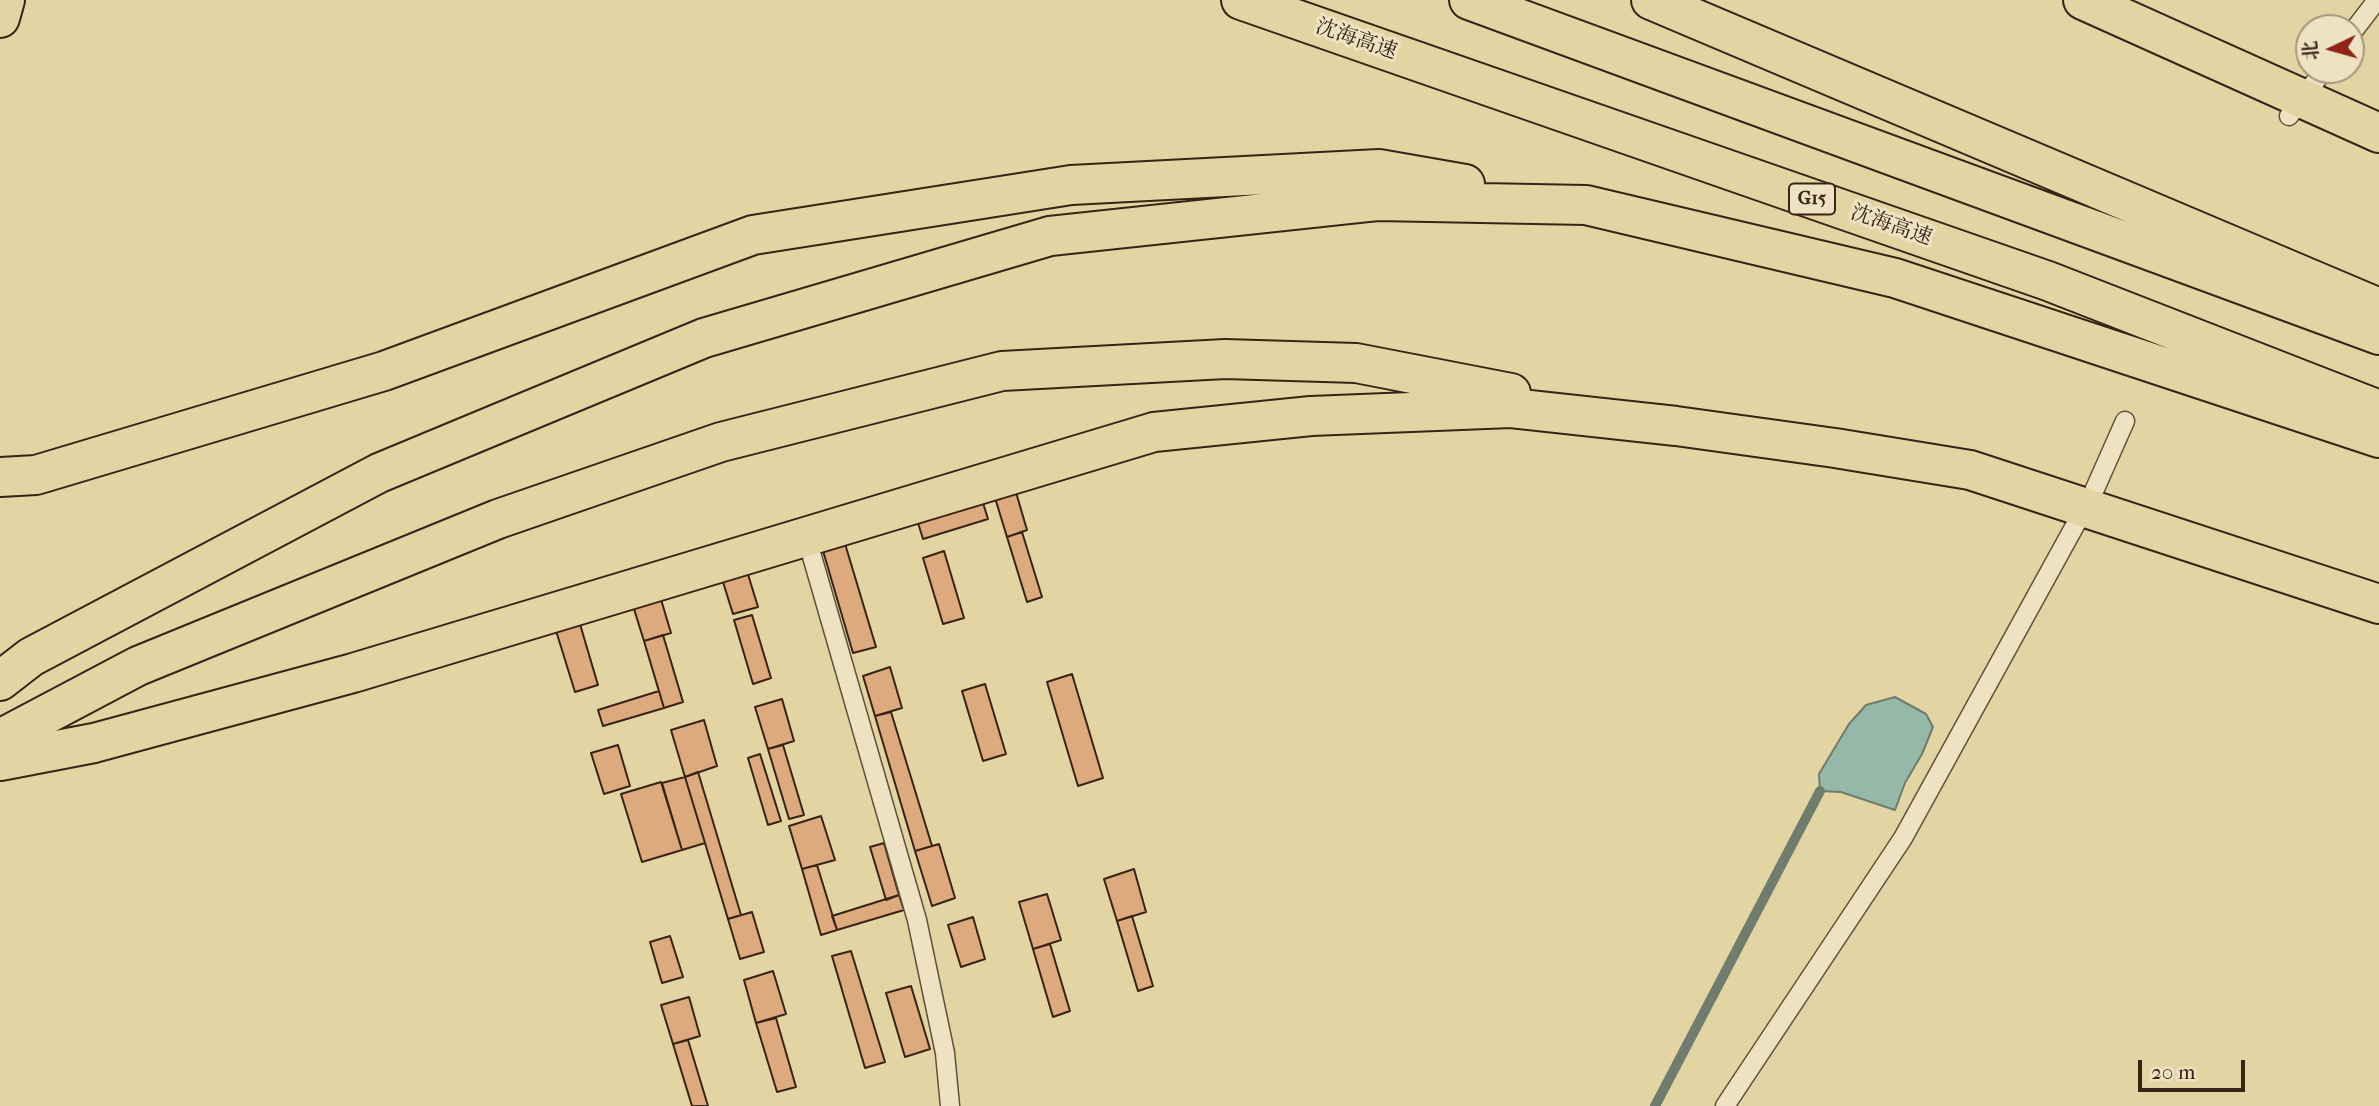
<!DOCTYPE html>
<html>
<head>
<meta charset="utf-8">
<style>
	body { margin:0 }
	#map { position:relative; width:2379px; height:1106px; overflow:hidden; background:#e3d4a3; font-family:"IM FELL French Canon","Noto Serif SC",serif }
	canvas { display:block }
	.north { position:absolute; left:2295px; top:14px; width:70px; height:70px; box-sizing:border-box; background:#ede3c3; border:2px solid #a5967e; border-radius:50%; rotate:265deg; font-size:19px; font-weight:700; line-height:28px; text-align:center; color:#392316 }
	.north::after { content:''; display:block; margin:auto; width:24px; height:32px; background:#8f2418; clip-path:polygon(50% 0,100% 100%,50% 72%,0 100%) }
	.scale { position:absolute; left:2138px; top:1060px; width:107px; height:32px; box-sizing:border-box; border:4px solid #392316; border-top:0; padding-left:9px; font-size:21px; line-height:24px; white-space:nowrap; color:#392316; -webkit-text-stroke:5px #ede3c3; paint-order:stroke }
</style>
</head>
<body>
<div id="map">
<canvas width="2379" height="1106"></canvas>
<div class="north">北</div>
<div class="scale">20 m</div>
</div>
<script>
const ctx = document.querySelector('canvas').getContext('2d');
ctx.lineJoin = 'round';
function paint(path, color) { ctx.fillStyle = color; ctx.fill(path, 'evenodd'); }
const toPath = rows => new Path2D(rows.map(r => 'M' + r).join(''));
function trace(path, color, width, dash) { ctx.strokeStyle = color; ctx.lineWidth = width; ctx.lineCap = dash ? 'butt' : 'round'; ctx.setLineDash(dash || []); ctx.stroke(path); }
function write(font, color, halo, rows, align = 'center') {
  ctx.font = font + ' "IM FELL French Canon","Noto Serif SC",serif'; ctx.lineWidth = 6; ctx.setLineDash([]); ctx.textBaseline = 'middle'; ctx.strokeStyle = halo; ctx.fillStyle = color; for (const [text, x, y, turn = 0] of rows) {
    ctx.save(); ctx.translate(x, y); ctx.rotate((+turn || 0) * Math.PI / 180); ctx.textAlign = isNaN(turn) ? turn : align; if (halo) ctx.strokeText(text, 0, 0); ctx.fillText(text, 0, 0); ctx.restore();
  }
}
const water = toPath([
	[1895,697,1926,714,1933,727,1922,754,1905,783,1895,810,1841,792,1820,791,1819,774,1849,724,1866,705,1895,697]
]);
const stream = toPath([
	[1655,1106,1820,791]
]);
const building = toPath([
	[1013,482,1027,530,1007,537,992,488,1013,482],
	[979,490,988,519,923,539,914,510,979,490],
	[1022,532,1042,597,1027,602,1007,537,1022,532],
	[843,537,876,647,853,653,821,544,843,537],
	[944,551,964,618,943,624,923,558,944,551],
	[743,558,758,607,733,614,718,566,743,558],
	[657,586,671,633,644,641,629,593,657,586],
	[577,614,598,685,575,692,553,621,577,614],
	[752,615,771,678,753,684,734,620,752,615],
	[663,635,683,702,664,708,644,641,663,635],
	[890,667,902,708,875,716,863,676,890,667],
	[1072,674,1103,778,1078,786,1047,682,1072,674],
	[985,684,1006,754,983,761,962,691,985,684],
	[659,691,664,708,603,726,598,710,659,691],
	[782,699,794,741,768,749,755,707,782,699],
	[891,712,932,846,915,851,875,716,891,712],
	[704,720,717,766,685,777,671,730,704,720],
	[618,745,630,786,604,794,591,753,618,745],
	[783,745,804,815,789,819,768,749,783,745],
	[760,754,781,821,768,825,748,758,760,754],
	[698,772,741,915,728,919,685,777,698,772],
	[685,777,705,843,682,850,662,783,685,777],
	[661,782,682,850,642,862,621,794,661,782],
	[821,816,835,860,802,869,789,826,821,816],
	[884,843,899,895,886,900,870,847,884,843],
	[939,844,955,898,932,906,915,851,939,844],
	[817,865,837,930,821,935,802,869,817,865],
	[1134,869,1146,912,1117,921,1104,879,1134,869],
	[1047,894,1061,940,1033,949,1019,902,1047,894],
	[899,895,904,910,837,930,832,916,899,895],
	[752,912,764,952,740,959,728,919,752,912],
	[1132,916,1153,986,1138,991,1117,921,1132,916],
	[973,917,985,959,961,967,948,925,973,917],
	[670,936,683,977,662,983,650,942,670,936],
	[1050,944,1070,1011,1053,1017,1033,949,1050,944],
	[851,951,885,1062,865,1068,832,956,851,951],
	[773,971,786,1014,756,1023,744,980,773,971],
	[911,986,930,1049,905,1057,886,993,911,986],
	[689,997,700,1036,673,1044,661,1005,689,997],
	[776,1018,796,1087,777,1092,756,1023,776,1018],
	[688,1040,708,1106,692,1106,673,1044,688,1040]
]);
const service = toPath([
	[2351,34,2377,0],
	[2289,116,2324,70],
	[809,546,917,920,945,1053,950,1106],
	[1725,1106,1903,838,2094,491,2125,421]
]);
const motorway = toPath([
	[1241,0,2048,281,2379,410],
	[1469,0,2379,335],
	[1651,0,2379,308],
	[2083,0,2379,133],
	[0,18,5,0],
	[0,477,36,475,384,371,753,235,1071,185,1379,169,1465,184],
	[0,681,31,657,379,473,704,338,1050,236,1377,201,1586,205,1895,278,2379,438],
	[0,739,138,666,498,519,721,442,1002,371,1225,359,1356,363,1511,393],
	[0,761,94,743,353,673,1154,432,1311,416,1511,408,1676,426,1835,448,1970,470,2379,604]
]);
const shields = [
	[1812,199,46]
];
const shieldNames = [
	["G15",1812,199]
];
const streetNames = [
	["沈海高速",1356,40,19],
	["沈海高速",1891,226,19]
];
paint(water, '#95b8a9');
trace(water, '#707c6e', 2);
trace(stream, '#707c6e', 10);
paint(building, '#dcaa7d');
trace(building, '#392316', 2);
trace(service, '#644f39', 21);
trace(motorway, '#392316', 42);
trace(service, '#ede3c3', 18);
trace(motorway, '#e3d4a3', 38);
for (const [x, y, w] of shields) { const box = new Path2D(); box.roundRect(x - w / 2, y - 15.5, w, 31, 5); ctx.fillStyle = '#ede3c3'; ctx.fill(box); trace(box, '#392316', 2); }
write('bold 19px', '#392316', null, shieldNames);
write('21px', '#392316', '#ede3c3', streetNames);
</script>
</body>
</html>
